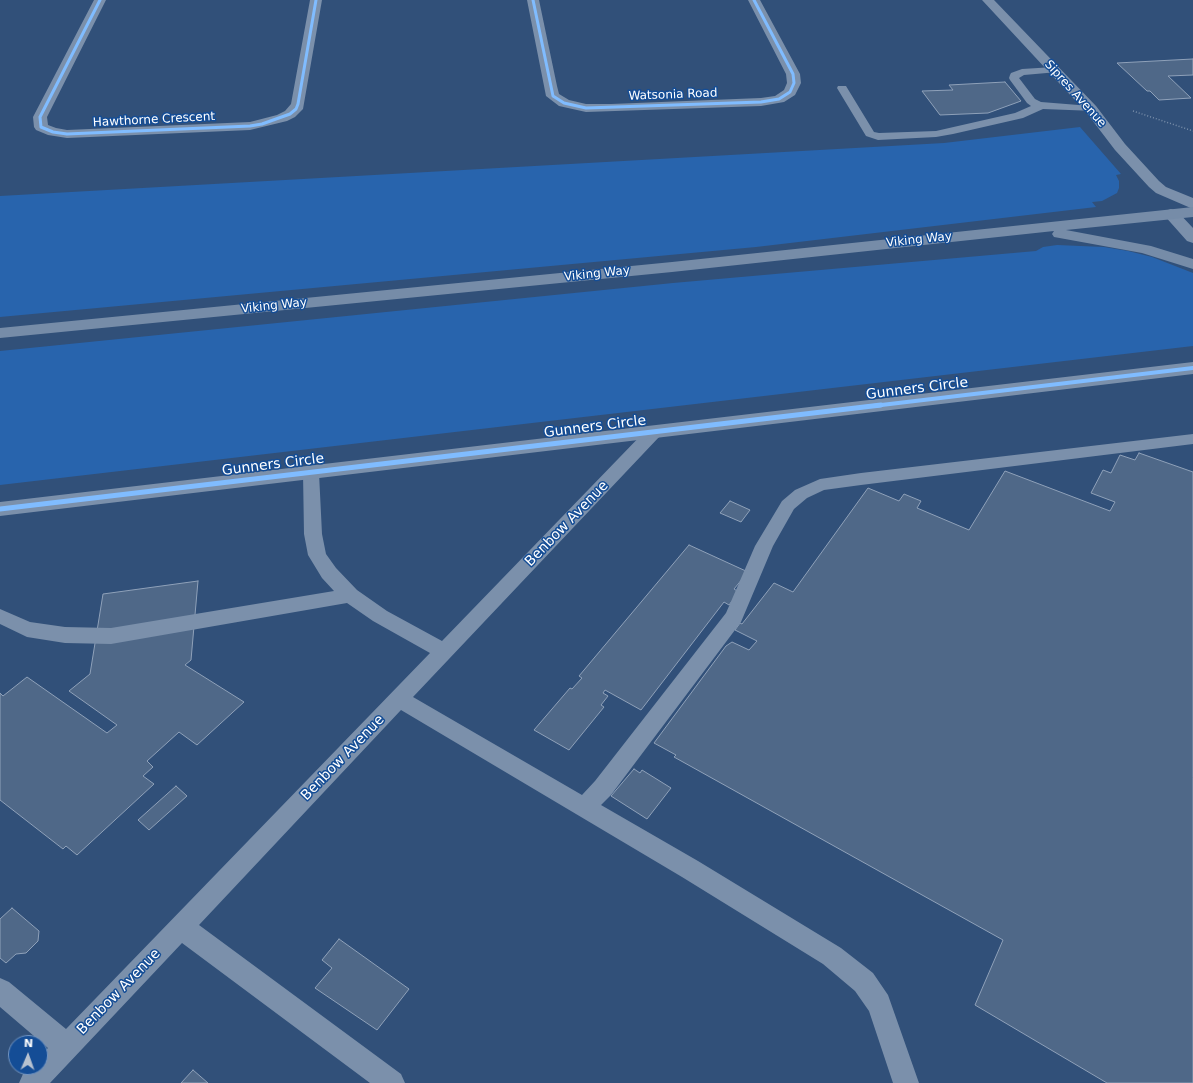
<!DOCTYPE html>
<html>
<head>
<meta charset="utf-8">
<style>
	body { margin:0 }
	#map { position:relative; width:1193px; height:1083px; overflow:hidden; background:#315079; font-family:"DejaVu Sans",sans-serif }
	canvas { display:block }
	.north { position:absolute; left:8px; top:1035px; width:40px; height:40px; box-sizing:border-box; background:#144d96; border:1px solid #7294c0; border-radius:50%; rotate:2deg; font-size:11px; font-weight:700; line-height:16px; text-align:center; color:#fff }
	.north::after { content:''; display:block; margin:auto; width:14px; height:18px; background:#b7c2d0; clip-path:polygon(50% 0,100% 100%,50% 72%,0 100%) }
</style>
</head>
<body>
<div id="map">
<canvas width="1193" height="1083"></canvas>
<div class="north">N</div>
</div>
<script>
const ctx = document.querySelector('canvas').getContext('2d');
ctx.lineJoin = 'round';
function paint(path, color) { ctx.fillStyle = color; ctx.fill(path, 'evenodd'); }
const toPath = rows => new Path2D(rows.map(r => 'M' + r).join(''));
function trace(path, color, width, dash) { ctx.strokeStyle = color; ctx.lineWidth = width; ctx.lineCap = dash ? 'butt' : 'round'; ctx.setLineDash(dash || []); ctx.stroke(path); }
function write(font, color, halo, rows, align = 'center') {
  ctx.font = font + ' "DejaVu Sans",sans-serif'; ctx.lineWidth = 3; ctx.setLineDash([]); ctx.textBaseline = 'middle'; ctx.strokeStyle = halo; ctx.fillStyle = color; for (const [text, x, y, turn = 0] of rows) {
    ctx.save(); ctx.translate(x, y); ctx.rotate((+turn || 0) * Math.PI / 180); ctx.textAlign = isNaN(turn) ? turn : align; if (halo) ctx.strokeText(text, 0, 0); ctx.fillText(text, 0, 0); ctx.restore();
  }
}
const green = toPath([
	[1080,127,1121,174,1116,175,1119,181,1119,188,1117,193,1102,201,1092,202,1096,207,756,247,0,317,0,196,944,143],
	[1057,245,1104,247,1128,251,1152,257,1193,273,1193,346,0,485,0,351,673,283,1036,251,1043,247]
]);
const building = toPath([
	[1193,59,1193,75,1168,76,1191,98,1159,100,1150,91,1147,91,1117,63,1193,59],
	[1005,82,1021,101,988,113,940,115,922,91,953,90,949,85,1005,82],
	[1139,453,1193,472,1193,1083,1107,1083,975,1005,1003,940,674,757,676,755,654,743,726,646,732,642,749,650,757,641,735,630,740,623,742,624,774,583,793,592,868,488,899,501,904,494,921,501,917,508,969,530,1005,471,1110,511,1115,502,1091,493,1103,470,1111,473,1120,455,1135,460,1139,453],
	[730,501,750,510,741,522,720,513,730,501],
	[689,545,748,572,734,589,739,592,729,605,724,602,641,710,605,690,603,693,608,696,601,705,604,707,569,750,534,730,570,688,572,689,582,678,579,676,689,545],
	[198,581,191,660,185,665,244,702,197,745,179,732,147,761,153,767,143,776,154,784,77,855,66,846,63,849,0,800,0,693,3,696,27,677,107,733,117,725,69,691,90,674,103,594,198,581],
	[634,769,640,773,642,770,671,788,647,819,611,796,634,769],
	[176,786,187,796,149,830,138,820,176,786],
	[12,908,39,931,38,941,26,953,16,954,6,963,0,958,0,919,12,908],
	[339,939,409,989,377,1030,315,988,332,968,322,960,339,939],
	[193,1070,208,1083,181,1083,193,1070]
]);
const path = toPath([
	[1133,111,1193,131]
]);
const service = toPath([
	[1054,67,1058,68,1059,70,1058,72,1024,75,1019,78,1035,99,1041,102,1091,106,1095,107,1097,109,1095,111,1043,109,1023,118,953,134,936,137,878,140,866,136,837,88,838,86,846,86,874,132,879,133,936,131,1015,113,1031,106,1027,103,1010,80,1009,78,1010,75,1011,73,1022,69,1054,67],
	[654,427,660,428,662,432,660,436,413,697,582,795,595,781,726,613,755,546,782,501,795,490,820,479,861,473,1193,434,1193,444,861,485,824,490,807,498,794,509,773,546,741,622,611,795,601,805,698,861,841,948,873,973,888,995,919,1083,893,1083,869,1011,855,991,823,964,682,877,401,710,199,925,401,1074,405,1083,370,1083,182,943,50,1083,19,1083,23,1074,29,1067,40,1067,40,1056,48,1048,0,1007,0,978,9,982,66,1029,430,653,373,621,347,603,111,644,65,643,27,637,0,624,0,609,30,622,65,627,111,628,334,591,322,578,308,555,304,534,303,473,305,469,311,467,317,469,319,473,322,534,326,554,336,568,357,590,387,611,442,641,648,428,654,427]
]);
const minor = toPath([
	[94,0,106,0,47,117,48,125,56,128,67,130,250,122,277,115,285,111,291,104,310,0,322,0,303,109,295,117,287,121,250,130,67,138,48,135,36,130,34,127,33,117,94,0],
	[527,0,539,0,557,86,559,94,569,100,586,104,611,104,761,98,775,96,784,90,787,83,786,74,748,0,760,0,800,74,801,83,795,95,784,102,761,106,586,112,559,106,546,96,527,0],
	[1171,209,1177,211,1193,228,1193,243,1187,241,1163,214,1165,211,1171,209],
	[1193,362,1193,374,0,516,0,502,1193,362]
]);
const tertiary = toPath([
	[982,0,994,0,1096,106,1125,144,1159,181,1166,187,1193,198,1193,209,1156,193,1149,187,1115,150,1086,112,982,0]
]);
const secondary = toPath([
	[1193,207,1193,217,1066,230,1151,246,1193,259,1193,269,1142,253,1054,237,1052,234,1054,231,672,272,0,338,0,328,672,262,1193,207]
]);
const cyclewayFar2 = toPath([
	[100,0,40,117,41,127,53,132,67,134,250,126,262,124,290,114,296,109,298,104,316,0],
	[533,0,553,96,564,103,586,108,761,102,779,99,790,92,794,83,793,74,754,0]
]);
const cyclewayFar1 = toPath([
	[873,406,1193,368]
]);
const cycleway = toPath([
	[0,509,881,405]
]);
const farStreetnames = [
	["Sipres Avenue",1075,94,48],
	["Watsonia Road",673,95,-2],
	["Hawthorne Crescent",154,120,-3],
	["Viking Way",919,240,-6],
	["Viking Way",597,274,-6],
	["Viking Way",274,306,-6]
];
const streetNames = [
	["Gunners Circle",917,389,-7],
	["Gunners Circle",595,427,-7],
	["Gunners Circle",273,465,-7],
	["Benbow Avenue",567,524,-46],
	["Benbow Avenue",343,758,-46],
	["Benbow Avenue",119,992,-46]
];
paint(green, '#2864ad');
paint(building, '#4f6888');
trace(building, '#8fa1b9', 1);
trace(path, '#7b90ab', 1.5, [1, 2]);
paint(service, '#7b90ab');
paint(minor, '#7b90ab');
paint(tertiary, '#7b90ab');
paint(secondary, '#768ca8');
trace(cyclewayFar2, '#80bcff', 3);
trace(cyclewayFar1, '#80bcff', 4);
trace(cycleway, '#80bcff', 5);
write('12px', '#fff', '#144d96', farStreetnames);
write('14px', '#fff', '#144d96', streetNames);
</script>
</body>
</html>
